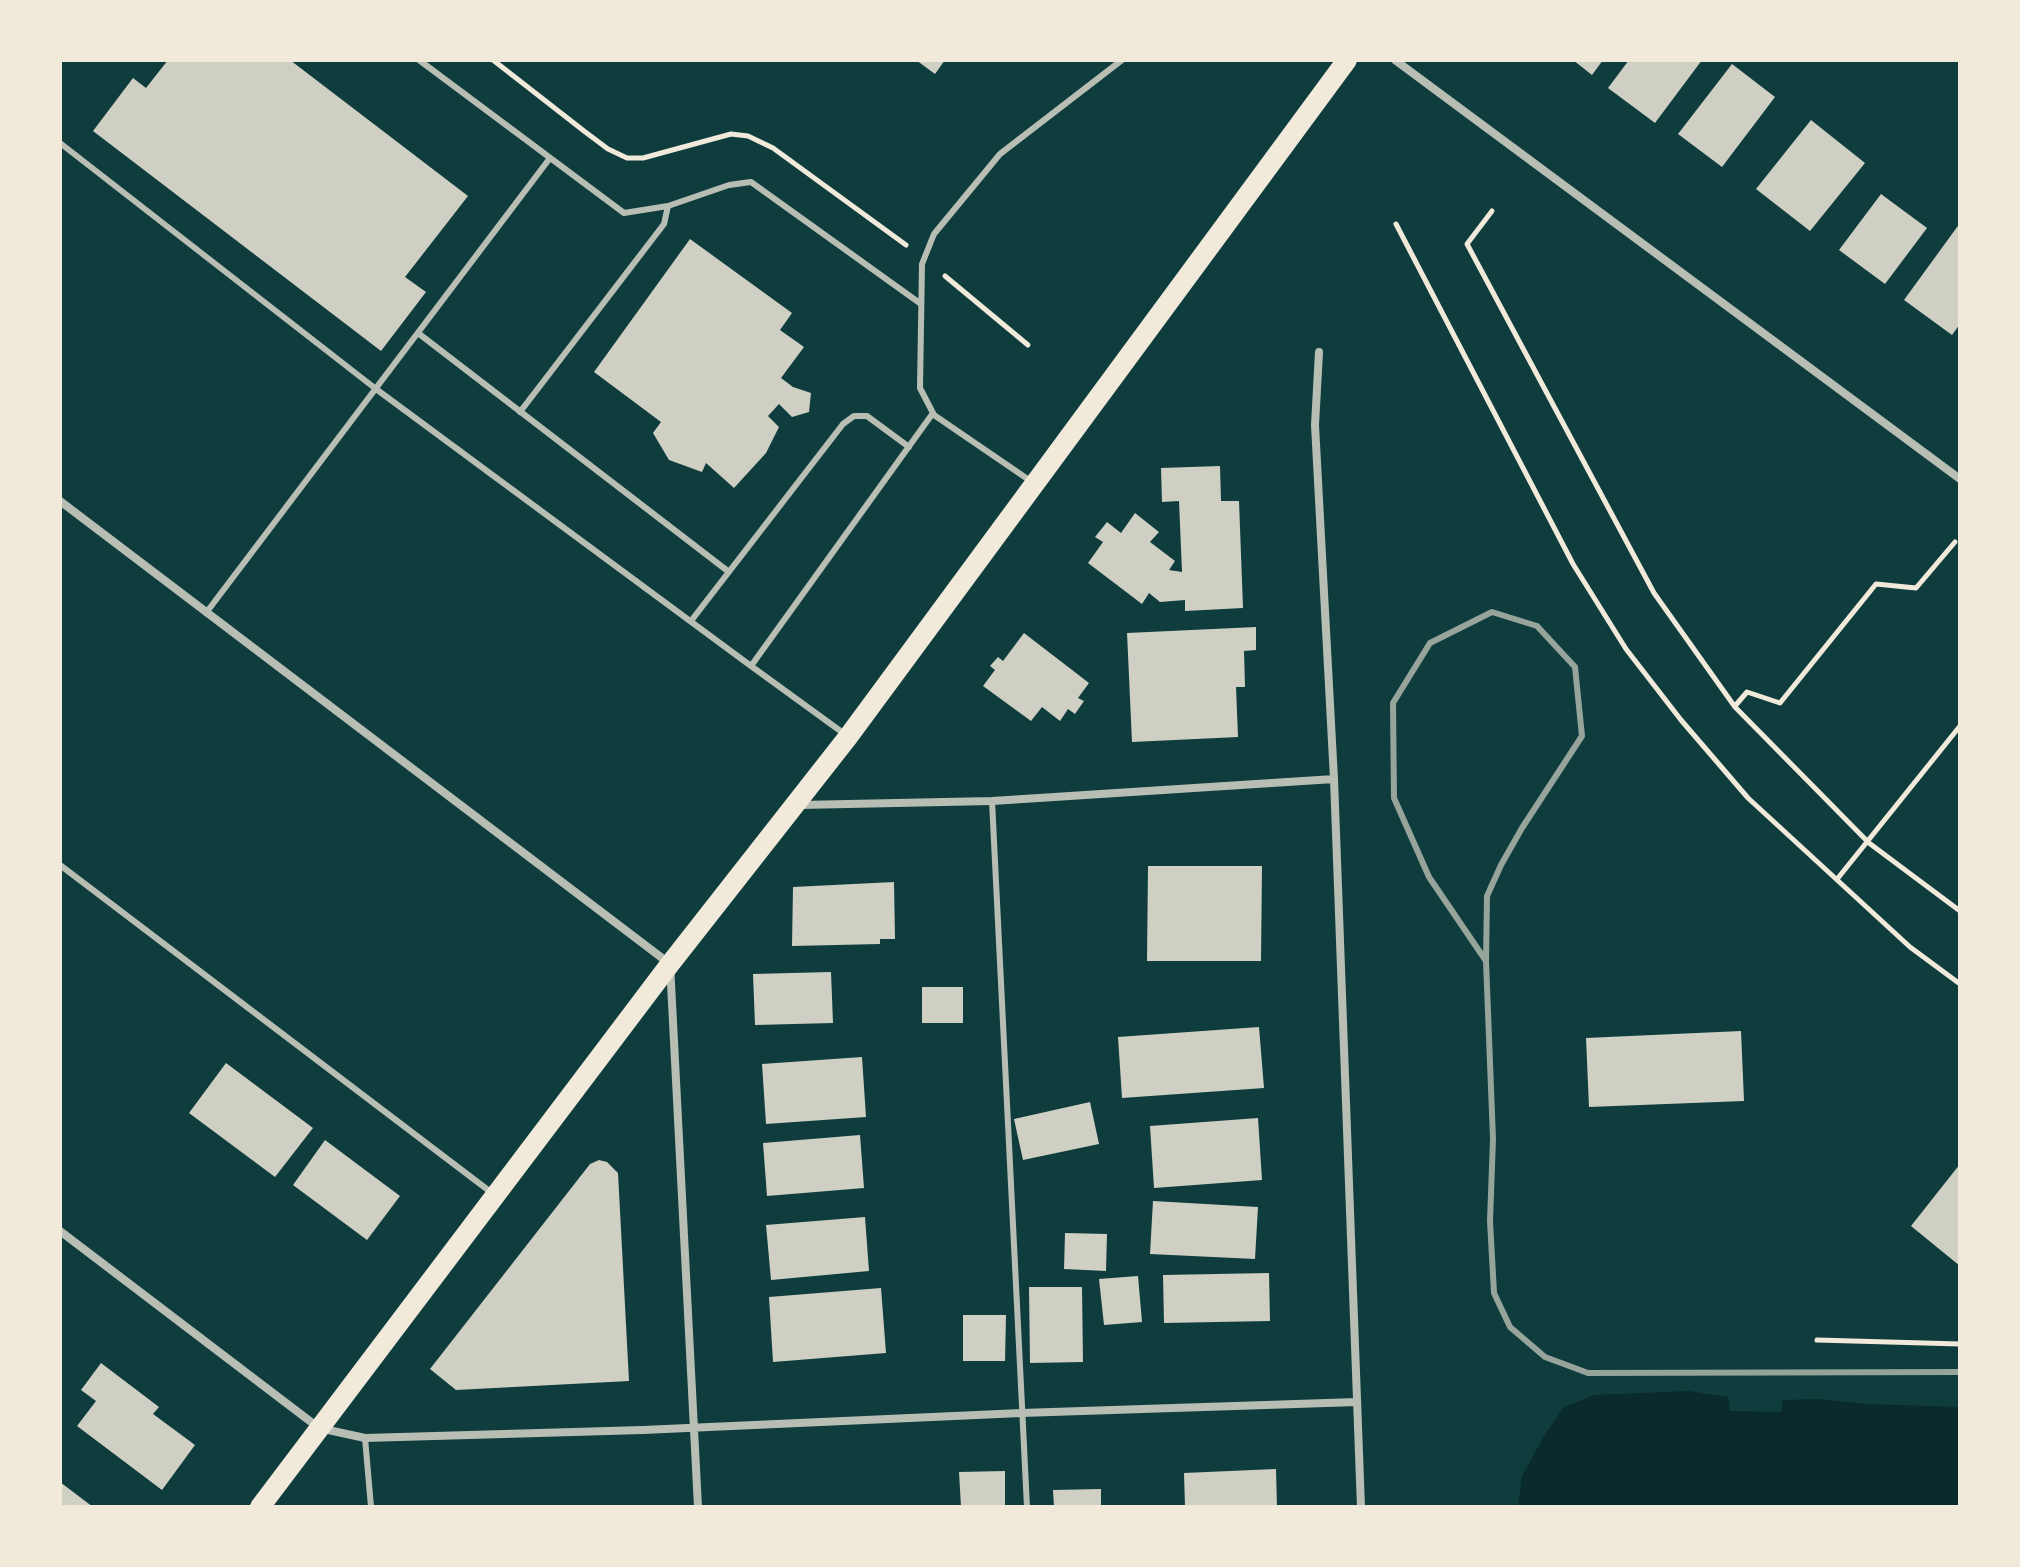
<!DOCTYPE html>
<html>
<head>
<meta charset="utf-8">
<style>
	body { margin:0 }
	#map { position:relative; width:2020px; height:1567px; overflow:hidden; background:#0f3d3e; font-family:"Fira Sans Condensed",sans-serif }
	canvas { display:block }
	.frame { position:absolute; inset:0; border:62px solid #f1e9da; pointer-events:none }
</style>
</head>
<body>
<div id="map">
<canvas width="2020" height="1567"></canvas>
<div class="frame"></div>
</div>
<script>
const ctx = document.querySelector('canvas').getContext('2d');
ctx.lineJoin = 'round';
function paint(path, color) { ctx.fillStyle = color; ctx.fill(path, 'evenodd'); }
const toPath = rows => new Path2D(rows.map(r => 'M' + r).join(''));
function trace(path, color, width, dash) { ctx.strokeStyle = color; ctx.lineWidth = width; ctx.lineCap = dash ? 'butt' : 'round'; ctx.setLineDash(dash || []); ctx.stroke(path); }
const water = toPath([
	[1689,1391,1728,1397,1730,1411,1781,1412,1783,1400,1817,1399,1867,1404,1960,1407,1960,1507,1518,1507,1522,1476,1544,1436,1564,1407,1594,1395]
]);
const building = toPath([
	[168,60,290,60,468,196,405,277,426,292,381,351,93,131,133,78,146,88],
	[916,60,945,60,935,74],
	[1573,60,1603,60,1592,75],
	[1629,60,1702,60,1655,123,1608,88],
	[1732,64,1775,97,1722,167,1678,134],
	[1811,120,1865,163,1810,231,1756,189],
	[1881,194,1927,228,1885,284,1839,250],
	[1960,223,1960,324,1952,335,1904,300],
	[690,239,792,313,780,330,804,347,781,378,793,387,811,393,809,412,792,417,779,404,768,416,779,427,766,453,734,488,706,463,702,472,669,460,653,433,661,422,594,372],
	[1220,466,1221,501,1239,501,1243,608,1185,611,1185,600,1160,602,1149,593,1142,604,1088,563,1103,542,1095,537,1107,522,1121,533,1135,513,1159,532,1150,542,1175,561,1169,570,1182,572,1179,501,1162,502,1161,468],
	[1256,627,1256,650,1244,651,1245,687,1236,687,1238,737,1132,742,1127,633],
	[1024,633,1089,683,1078,698,1084,701,1075,714,1068,709,1060,721,1042,707,1031,721,983,686,995,670,990,666,998,657,1003,661],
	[1148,866,1262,866,1261,961,1147,961],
	[894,882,895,939,880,939,880,944,792,946,793,887],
	[831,972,833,1023,755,1025,753,974],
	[922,987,963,987,963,1023,922,1023],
	[1259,1027,1264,1088,1122,1098,1118,1037],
	[1741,1031,1744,1101,1589,1107,1586,1038],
	[862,1057,866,1117,766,1124,762,1064],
	[226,1063,313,1128,275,1177,189,1113],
	[1090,1102,1099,1144,1023,1160,1014,1119],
	[1258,1118,1262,1180,1154,1188,1150,1126],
	[860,1135,864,1188,767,1196,763,1143],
	[325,1140,400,1196,367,1240,293,1185],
	[599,1160,607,1162,618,1173,629,1381,456,1390,430,1369,590,1164],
	[1960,1164,1960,1266,1911,1226],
	[1153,1201,1258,1207,1255,1259,1150,1254],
	[865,1217,869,1271,771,1280,766,1225],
	[1065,1233,1107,1234,1106,1271,1064,1269],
	[1269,1273,1270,1321,1164,1323,1163,1275],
	[1138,1276,1142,1322,1104,1325,1099,1279],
	[1029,1287,1082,1287,1083,1362,1030,1363],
	[881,1288,886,1353,773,1362,769,1297],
	[963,1315,1006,1315,1005,1361,963,1361],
	[101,1363,159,1407,153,1414,195,1445,162,1490,77,1426,96,1401,81,1390],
	[1276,1469,1277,1507,1185,1507,1184,1473],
	[1005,1471,1005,1507,961,1507,959,1472],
	[60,1482,93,1507,60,1507],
	[1101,1489,1101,1507,1054,1507,1053,1490]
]);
const path = toPath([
	[493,60,584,131,608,149,627,158,643,158,731,134,748,136,773,148,906,245],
	[1492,211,1467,244,1654,593,1735,707,1869,843,1960,911],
	[1396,224,1573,564,1626,649,1681,720,1748,798,1910,947,1960,984],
	[945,276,1028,345],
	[1735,706,1747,692,1780,703,1876,584,1916,588,1955,542],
	[1838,878,1960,726],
	[1817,1340,1960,1344]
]);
const service = toPath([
	[419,60,624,213,668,206,729,185,751,182,921,304],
	[60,143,376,389,751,666],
	[418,333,729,572],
	[520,412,664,224,668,206],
	[1032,482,934,415,920,388,922,264,934,234,1000,154,1122,60],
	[206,613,550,158],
	[691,621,843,424,854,416,867,416,909,447],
	[846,735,751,666,933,413],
	[992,801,1027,1507],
	[60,865,492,1193],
	[365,1438,371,1507]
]);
const minor = toPath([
	[1395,60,1960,479],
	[1319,352,1315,425,1334,779,1361,1507],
	[60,501,670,964,698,1507],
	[800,805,992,801,1334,779],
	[60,1231,319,1428,365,1438,643,1430,1021,1413,1357,1402]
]);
const primary = toPath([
	[260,1507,670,964,848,737,1347,60]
]);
const rail = toPath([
	[1486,961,1429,877,1394,798,1393,703,1430,643,1492,612,1537,626,1575,667,1582,736,1522,828,1501,865,1487,896,1486,961,1493,1139,1490,1221,1494,1293,1510,1327,1545,1357,1588,1373,1960,1372]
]);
paint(water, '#0a2a2b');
paint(building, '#cfcfc3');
trace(path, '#f1e9da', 5);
trace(service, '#b8beb3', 6);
trace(minor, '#b8beb3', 8);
trace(primary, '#f1e9da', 20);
trace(rail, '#97a49c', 6);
</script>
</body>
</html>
